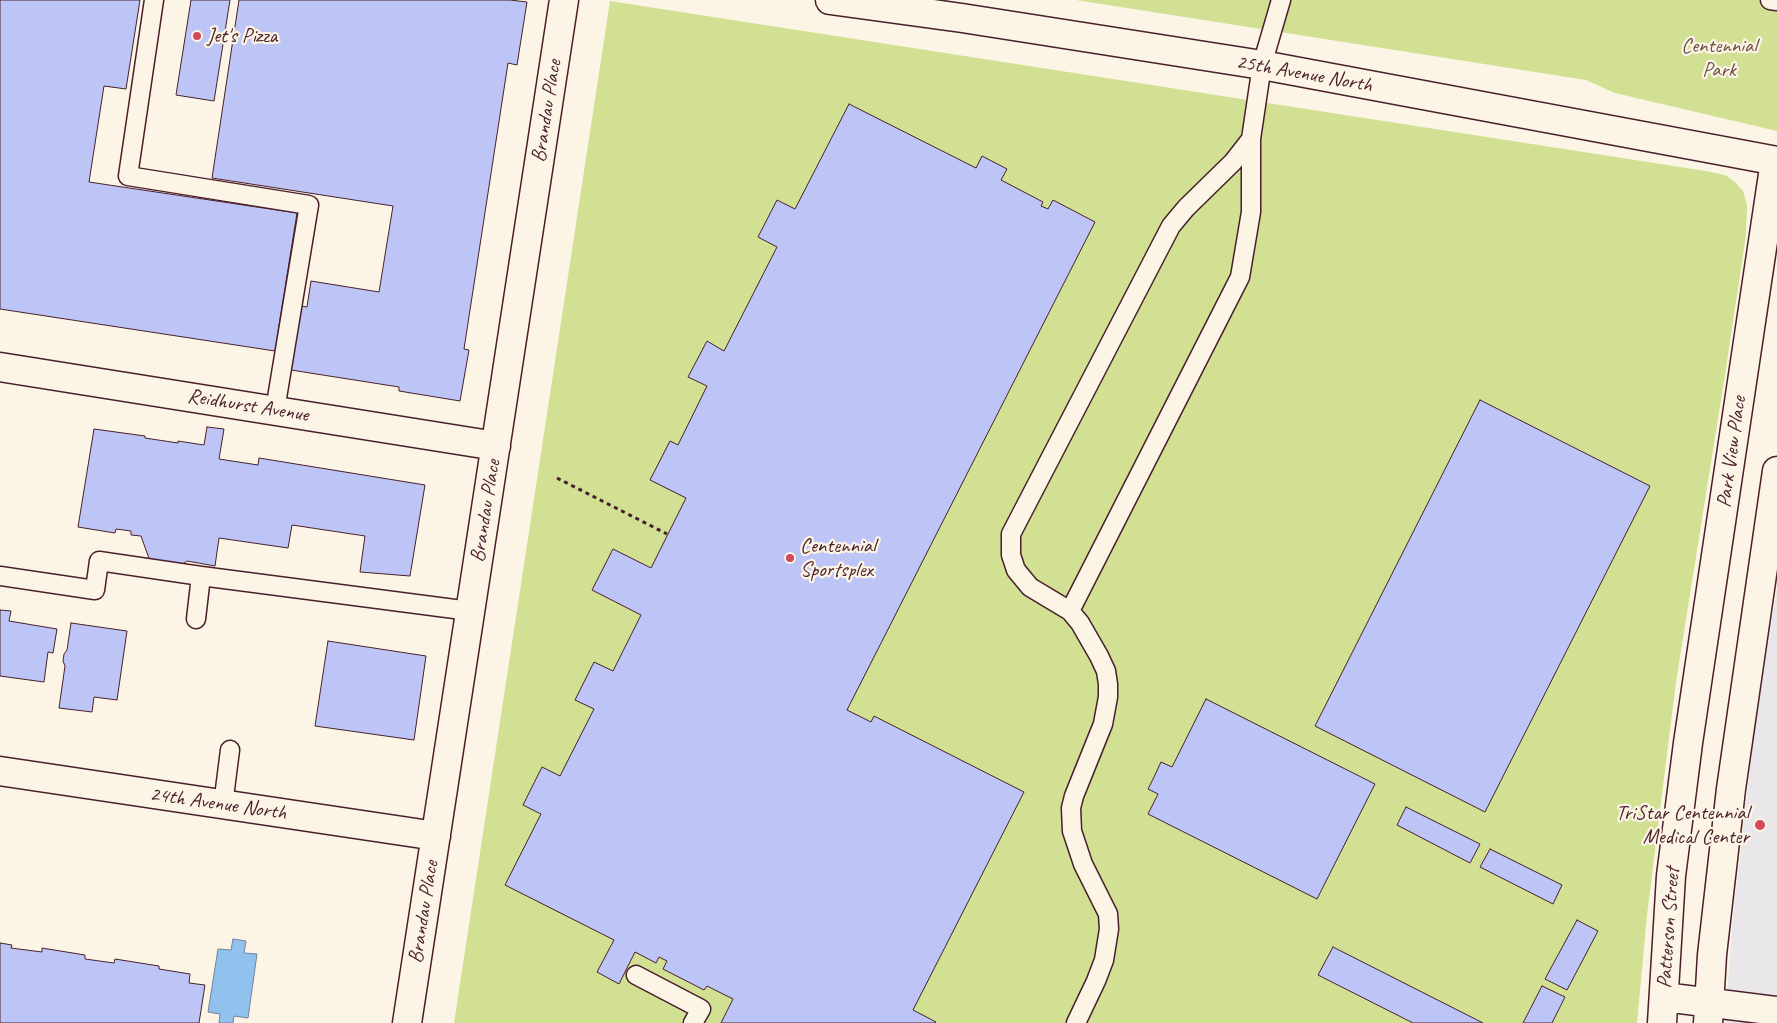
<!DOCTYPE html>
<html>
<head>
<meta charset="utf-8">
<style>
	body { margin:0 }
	canvas { display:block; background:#fcf5e5 }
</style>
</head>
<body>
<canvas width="1777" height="1023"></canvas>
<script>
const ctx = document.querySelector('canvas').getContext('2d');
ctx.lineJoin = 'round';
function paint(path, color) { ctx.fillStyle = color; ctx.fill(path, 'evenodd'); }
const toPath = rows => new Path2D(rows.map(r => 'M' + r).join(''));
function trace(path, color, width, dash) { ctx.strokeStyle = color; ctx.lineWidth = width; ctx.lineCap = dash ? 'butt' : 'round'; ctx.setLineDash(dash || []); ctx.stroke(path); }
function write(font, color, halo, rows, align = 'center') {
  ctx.font = font + ' Caveat,sans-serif'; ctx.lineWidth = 4.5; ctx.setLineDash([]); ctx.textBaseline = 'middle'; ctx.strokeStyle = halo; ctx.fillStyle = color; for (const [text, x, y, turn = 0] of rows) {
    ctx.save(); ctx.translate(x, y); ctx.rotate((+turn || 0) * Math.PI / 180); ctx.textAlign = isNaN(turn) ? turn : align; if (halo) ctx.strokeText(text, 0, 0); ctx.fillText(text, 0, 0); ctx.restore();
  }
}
const built = toPath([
	[1777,587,1777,1023,1725,1023,1733,916,1754,733]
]);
const green = toPath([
	[1076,0,1777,0,1777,131,1615,93,1586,80],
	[610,1,1706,171,1725,175,1735,182,1743,191,1747,205,1746,235,1725,375,1676,682,1647,915,1637,1023,454,1023]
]);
const water = toPath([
	[233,939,246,941,244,953,257,954,248,1018,234,1016,233,1023,219,1023,220,1014,208,1012,218,949,231,950,233,939]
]);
const building = toPath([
	[0,0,140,0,126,89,104,86,89,182,297,213,275,351,0,309,0,0],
	[191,0,230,0,214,101,176,95,191,0],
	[239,0,510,0,527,2,517,65,508,63,464,349,469,350,460,401,399,391,399,387,291,370,301,306,307,307,311,281,379,292,393,206,212,178,239,0],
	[849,104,976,168,982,156,1007,169,1001,180,1043,202,1041,206,1048,209,1053,200,1095,222,847,710,871,722,874,716,1024,792,913,1010,936,1022,935,1023,721,1023,733,999,707,986,704,990,663,969,667,961,659,957,656,963,635,952,619,984,597,972,614,940,505,885,541,814,523,805,542,767,560,776,594,709,575,700,594,662,613,671,641,615,592,590,613,549,651,568,686,498,650,480,670,441,678,445,707,386,688,377,707,341,724,351,777,247,758,237,777,200,795,209,849,104],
	[1480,400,1650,486,1485,812,1315,726,1480,400],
	[207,427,224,429,219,459,258,465,259,458,425,485,410,576,360,572,365,536,292,525,288,548,219,538,215,566,187,561,178,568,151,564,141,536,131,535,131,531,116,529,115,533,78,527,94,429,145,436,145,438,178,443,178,441,204,445,207,427],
	[0,610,11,611,9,621,57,629,53,653,48,652,44,682,0,676,0,610],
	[71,623,127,631,117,700,94,697,92,712,59,708,65,666,63,661,64,654,67,650,71,623],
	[328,641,426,656,414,740,315,726,328,641],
	[1206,699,1375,784,1317,899,1148,814,1158,794,1148,789,1154,777,1161,762,1172,767,1206,699],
	[1406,807,1480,844,1470,863,1397,825,1406,807],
	[1490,849,1562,885,1553,904,1480,867,1490,849],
	[1577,920,1598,931,1567,990,1545,979,1577,920],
	[0,943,12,945,11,948,42,952,42,948,85,955,85,959,114,963,115,959,159,966,159,969,190,974,189,983,205,985,199,1023,0,1023,0,943],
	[1333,947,1483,1023,1413,1023,1318,975,1333,947],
	[1542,986,1565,997,1552,1023,1523,1023,1542,986]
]);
const path = toPath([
	[557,478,667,534]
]);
const service = toPath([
	[154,0,128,176,309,205,275,410],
	[1770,0,1777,1],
	[0,576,95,590,99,561,201,576,470,611],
	[1070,611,1240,277,1251,212,1251,139,1262,65,1281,0],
	[196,619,201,576],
	[223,805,230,750],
	[636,975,701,1009,693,1023],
	[1076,1023,1096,981,1104,960,1109,929,1108,914,1083,864,1072,831,1071,808,1074,796,1103,724,1108,697,1108,684,1106,671,1099,656,1080,623,1070,611,1030,587,1016,570,1011,555,1011,534,1171,226,1186,208,1233,162,1251,139]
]);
const minor = toPath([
	[830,0,962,18,1262,65,1777,161],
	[0,367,496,446],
	[0,771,436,836],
	[1664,997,1777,1011],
	[407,1023,564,0],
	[1662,1023,1671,876,1688,743,1775,161],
	[1708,1023,1712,955,1731,789,1777,471]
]);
const markers = [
	[197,36,5,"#d1495b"],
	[790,558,5,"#d1495b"],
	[1760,825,6,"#d1495b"]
];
const poiNames = [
	["Jet's Pizza",207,36],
	["Centennial",800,546],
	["Sportsplex",800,570],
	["TriStar Centennial",1749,813,"right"],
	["Medical Center",1749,837,"right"]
];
const parkNames = [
	["Centennial",1719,46],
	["Park",1719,70]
];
const streetNames = [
	["25th Avenue North",1304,74,10],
	["Brandau Place",547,111,-81],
	["Reidhurst Avenue",248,406,9],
	["Park View Place",1732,452,-82],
	["Brandau Place",486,511,-81],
	["24th Avenue North",218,804,8],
	["Brandau Place",424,912,-81],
	["Patterson Street",1669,928,-86]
];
paint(built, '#e9e7ea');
paint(green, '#d1e093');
paint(water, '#91c1ed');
trace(water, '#75809f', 1);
paint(building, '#bcc5f6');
trace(building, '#4a1f2b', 1);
trace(service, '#4a1f2b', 21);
trace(minor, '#4a1f2b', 31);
trace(path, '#4a1f2b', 3, [4, 4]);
trace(service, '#fcf5e5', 18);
trace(minor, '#fcf5e5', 28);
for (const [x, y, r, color] of markers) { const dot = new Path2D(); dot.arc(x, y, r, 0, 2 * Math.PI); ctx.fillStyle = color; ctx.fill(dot); trace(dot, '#fcf5e5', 2); }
write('21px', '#4a1f2b', '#fcf5e5', poiNames, 'left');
write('21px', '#6c4f45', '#fcf5e5', parkNames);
write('21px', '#4a1f2b', '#fcf5e5', streetNames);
</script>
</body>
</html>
